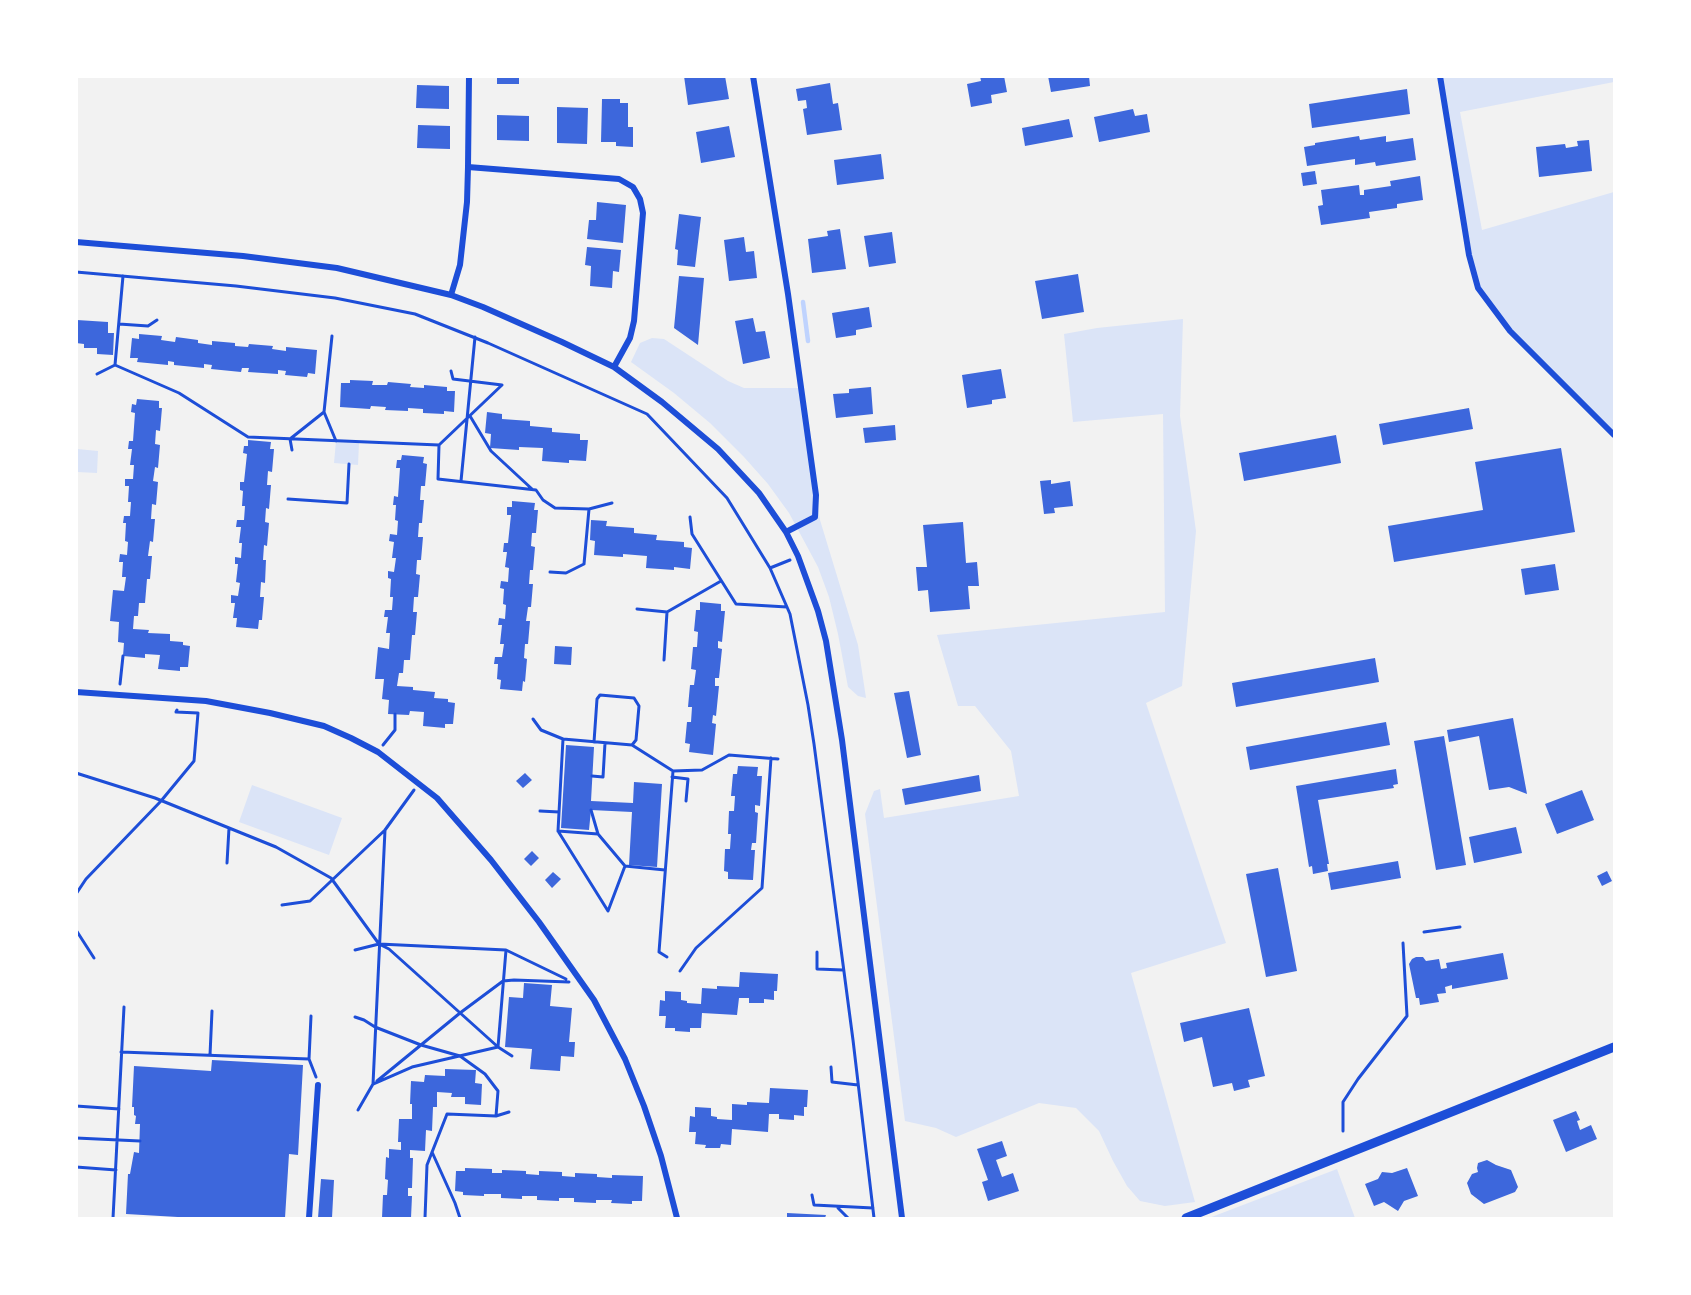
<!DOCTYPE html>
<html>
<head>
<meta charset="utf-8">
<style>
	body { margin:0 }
	#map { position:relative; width:1691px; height:1295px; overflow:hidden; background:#f2f2f2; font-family:Commissioner,sans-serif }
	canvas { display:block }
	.frame { position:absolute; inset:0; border:78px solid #fff; pointer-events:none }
</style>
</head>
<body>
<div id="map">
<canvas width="1691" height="1295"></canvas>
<div class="frame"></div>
</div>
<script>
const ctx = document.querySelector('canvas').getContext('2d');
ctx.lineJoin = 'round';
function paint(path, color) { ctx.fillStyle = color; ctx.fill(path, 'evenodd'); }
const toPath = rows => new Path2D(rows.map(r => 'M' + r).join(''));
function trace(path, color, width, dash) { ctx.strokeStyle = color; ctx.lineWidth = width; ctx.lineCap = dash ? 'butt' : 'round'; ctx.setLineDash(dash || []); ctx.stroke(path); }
const green = toPath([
	[1440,77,1614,77,1614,82,1460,112,1482,230,1614,192,1614,435,1510,331,1478,288],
	[1183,319,1180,416,1196,531,1182,686,1146,703,1226,943,1131,973,1195,1202,1165,1206,1140,1201,1127,1186,1113,1161,1099,1131,1076,1108,1039,1103,956,1137,936,1128,905,1121,865,814,874,791,880,789,884,818,1019,796,1011,751,975,706,958,706,937,635,1165,612,1163,414,1073,422,1064,334,1097,328],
	[652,338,664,339,728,381,744,388,800,388,820,520,858,645,866,698,858,696,848,687,838,634,829,597,818,567,789,513,768,484,744,457,710,423,674,393,631,362,640,343],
	[336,441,359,443,358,465,334,463],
	[77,449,98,451,97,473,77,472],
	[252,785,342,818,329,855,239,822],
	[1337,1169,1355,1218,1209,1218]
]);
const stream = toPath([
	[803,302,808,341]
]);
const building = toPath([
	[497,76,519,76,519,84,497,84],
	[684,76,725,76,729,99,688,105],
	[980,76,1004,76,1007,92,991,95,992,103,971,107,967,84,981,81],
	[1048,76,1089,76,1090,86,1051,92],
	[830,83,833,104,838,103,842,130,807,135,803,109,807,108,806,100,798,101,796,89],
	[417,85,449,86,449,109,416,108],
	[1407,89,1410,114,1312,128,1309,104],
	[602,99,620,99,620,103,628,103,628,127,633,127,633,147,616,146,616,142,601,142],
	[557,107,588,108,587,144,557,143],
	[1133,109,1135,116,1147,114,1150,132,1099,142,1094,117],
	[497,115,529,116,529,141,497,140],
	[1069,119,1073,137,1025,146,1022,128],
	[418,125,450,126,450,149,417,148],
	[729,126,735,157,701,163,696,132],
	[1359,136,1360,140,1386,136,1386,142,1413,138,1416,160,1376,166,1375,162,1355,165,1355,159,1307,166,1304,147,1315,145,1315,143],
	[1589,140,1592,171,1539,177,1536,147,1565,144,1566,148,1578,146,1577,141],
	[881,154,884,179,837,185,834,160],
	[1315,171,1317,184,1303,186,1301,173],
	[1420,176,1423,200,1397,204,1397,208,1369,212,1370,218,1321,225,1318,206,1323,205,1321,190,1359,185,1360,195,1364,195,1364,190,1391,186,1390,181],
	[597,202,626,205,623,243,587,239,589,220,596,220],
	[679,214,701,217,695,267,677,265,678,250,675,249],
	[840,229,846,269,812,273,808,239,828,236,827,231],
	[892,232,896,263,869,267,864,236],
	[744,237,746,252,754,251,757,278,729,281,724,240],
	[587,247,621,250,619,272,613,271,612,288,590,286,591,266,585,265],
	[1078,274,1084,312,1042,319,1035,281],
	[679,276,704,278,698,345,674,328],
	[869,307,872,327,856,330,856,335,836,338,832,313],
	[753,318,756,332,765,331,770,358,743,364,735,321],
	[77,320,108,322,108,333,114,333,113,355,97,354,97,348,84,348,84,344,76,343],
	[139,334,162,336,161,340,175,342,176,337,198,340,198,343,212,345,212,341,235,343,235,346,248,347,249,344,273,346,272,349,286,351,286,347,317,350,315,374,308,373,307,377,285,375,286,371,278,370,278,374,248,372,249,368,242,368,241,372,211,369,212,365,204,364,204,368,174,365,174,362,168,361,168,365,137,362,138,358,130,358,132,338,139,339],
	[1001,369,1006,398,992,400,992,404,967,408,962,375],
	[350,380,373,381,372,385,387,385,388,382,411,384,410,387,424,388,424,385,447,387,447,391,455,391,454,412,444,411,444,414,423,413,423,409,408,408,408,411,385,410,386,407,371,406,370,409,340,407,341,383,350,383],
	[871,387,873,414,836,418,833,394,849,393,849,389],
	[137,399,159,401,159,408,162,408,160,431,156,430,155,444,160,445,158,468,155,467,153,481,158,482,156,505,152,504,151,519,155,519,153,542,150,541,148,556,152,556,150,579,147,579,145,603,139,603,138,616,134,616,133,629,149,630,148,633,170,634,170,641,183,642,183,645,190,646,188,667,180,667,180,671,158,669,160,655,145,654,145,658,123,656,124,643,118,642,119,622,110,621,113,590,124,591,126,577,122,577,123,562,119,562,120,554,127,555,128,542,125,541,126,523,123,523,124,516,130,516,131,502,128,502,129,486,125,486,125,479,133,479,134,465,130,465,132,449,128,449,129,441,133,441,135,413,131,412,132,404,136,405],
	[1469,408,1473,429,1383,445,1379,424],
	[487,412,502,414,502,419,530,421,530,426,552,428,552,432,580,434,580,440,588,440,586,461,569,460,569,463,542,461,543,448,519,447,519,450,490,448,491,434,485,433],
	[895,425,896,440,865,443,863,428],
	[1336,435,1341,463,1244,481,1239,453],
	[248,440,271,442,270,449,274,449,272,472,268,471,267,485,271,485,269,509,266,508,265,522,269,523,267,546,264,545,263,560,266,560,265,583,261,582,260,597,264,597,262,620,259,620,258,629,236,627,237,618,233,618,235,603,231,603,231,595,238,596,240,583,236,582,238,564,235,564,235,557,241,558,242,543,239,543,241,527,236,527,237,520,244,520,245,506,242,506,243,491,240,490,240,482,244,482,247,454,243,453,244,446,248,446],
	[1561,448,1575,532,1394,562,1388,526,1483,510,1475,462],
	[402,455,424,457,423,463,427,464,425,486,421,486,420,500,424,500,422,523,419,523,418,537,423,537,421,560,417,560,416,574,420,575,418,597,414,597,413,612,417,612,415,635,412,635,410,660,404,660,403,673,399,673,397,686,413,687,413,690,435,692,434,698,448,699,448,702,455,703,453,724,445,724,445,728,423,726,424,712,410,711,409,715,388,714,389,700,382,699,384,679,375,679,378,647,389,649,390,633,386,633,388,617,384,617,385,610,392,610,393,597,390,597,391,579,388,578,388,571,394,572,396,558,392,558,394,542,389,541,390,534,397,535,398,521,395,520,396,505,393,505,394,496,398,497,400,468,396,468,397,460,401,460],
	[1051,480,1051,484,1070,481,1073,506,1054,508,1055,513,1044,514,1040,481],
	[512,501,535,503,534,510,538,510,536,533,532,533,531,546,535,547,533,570,530,570,529,584,533,584,531,607,528,607,526,621,530,621,528,644,525,644,524,658,527,659,525,682,523,681,522,691,500,689,501,680,497,679,498,664,494,664,495,657,502,657,504,644,500,644,502,625,498,625,499,618,505,619,506,605,503,604,504,589,500,588,501,581,508,582,509,568,505,567,507,552,503,552,504,543,508,543,511,515,507,515,507,507,512,507],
	[591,520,607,521,606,526,634,528,634,533,657,535,656,540,684,542,684,547,692,548,690,569,674,567,674,570,646,568,647,556,623,554,623,557,594,555,595,541,590,540],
	[963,522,966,563,977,562,979,586,968,586,970,609,930,612,928,590,918,591,916,567,927,567,923,525],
	[1555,564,1559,590,1525,595,1521,569],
	[700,602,721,604,721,611,725,611,722,642,718,641,718,648,722,649,719,678,715,678,715,686,719,686,716,716,713,715,712,723,716,724,713,755,689,752,690,744,685,743,687,722,691,722,692,707,688,707,690,685,694,685,696,670,691,669,693,647,697,647,698,632,694,631,696,610,700,610],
	[555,646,572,647,571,665,554,664],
	[1375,658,1379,682,1236,707,1232,683],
	[909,691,921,755,907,758,894,693],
	[1513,718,1515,729,1527,794,1509,787,1489,790,1479,736,1449,742,1447,730],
	[1386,722,1390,745,1250,770,1246,747],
	[1444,736,1466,865,1436,870,1414,741],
	[566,745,594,747,591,801,633,803,634,782,662,784,657,867,629,865,632,812,591,810,589,830,561,828],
	[738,766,758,767,757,776,762,776,760,806,755,805,755,812,758,813,756,843,752,843,751,850,755,850,753,880,728,879,728,872,724,871,725,849,730,849,731,834,728,834,729,811,734,811,735,796,731,796,733,774,737,774],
	[1396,769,1398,784,1393,785,1394,788,1318,800,1329,864,1327,864,1328,871,1313,874,1312,866,1309,867,1296,786],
	[525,773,532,780,523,788,516,781],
	[979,775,981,791,905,805,902,789],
	[1582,790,1594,820,1557,834,1545,804],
	[1516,827,1522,853,1474,863,1469,837],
	[532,851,539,858,531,866,524,859],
	[1398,861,1401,878,1331,890,1328,873],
	[1278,868,1297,971,1266,977,1246,874],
	[1607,871,1612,881,1602,886,1597,876],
	[553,872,561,879,552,888,545,880],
	[1503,953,1508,979,1452,989,1452,985,1445,987,1446,993,1437,994,1439,1002,1420,1005,1419,998,1416,998,1409,964,1412,959,1416,957,1423,957,1426,961,1439,959,1441,969,1447,968,1446,963],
	[740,972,778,974,777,991,774,991,774,1000,764,999,764,1003,749,1003,749,998,739,998,737,1015,702,1013,701,1028,690,1028,690,1032,675,1031,675,1028,665,1028,666,1016,659,1016,660,1000,665,1001,665,991,681,992,681,1000,687,1001,687,1003,701,1004,702,988,717,989,717,986,739,987],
	[524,983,552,985,550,1006,572,1008,569,1042,575,1042,574,1057,561,1056,560,1071,530,1069,532,1049,505,1047,509,997,523,998],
	[1249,1008,1265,1076,1248,1080,1250,1087,1234,1091,1232,1083,1213,1087,1202,1037,1184,1042,1180,1023],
	[212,1060,303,1065,298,1155,289,1154,285,1218,195,1218,126,1214,128,1174,130,1174,134,1152,139,1153,140,1124,135,1124,136,1116,134,1115,134,1107,132,1107,134,1066,211,1071],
	[445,1069,476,1070,475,1083,482,1084,481,1105,465,1104,465,1097,451,1097,452,1093,437,1092,437,1107,433,1107,432,1131,426,1130,425,1151,410,1150,410,1158,413,1158,412,1188,408,1188,408,1196,412,1196,411,1218,382,1218,383,1195,387,1195,388,1180,385,1179,386,1157,389,1158,389,1149,401,1150,401,1142,398,1142,399,1119,412,1119,412,1104,410,1104,411,1081,424,1082,425,1075,445,1076],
	[770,1088,808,1090,807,1107,804,1107,804,1116,794,1115,794,1120,779,1119,779,1114,769,1114,768,1132,732,1129,731,1145,721,1144,720,1148,705,1148,706,1145,695,1144,696,1132,689,1132,690,1116,695,1117,695,1107,711,1108,711,1116,717,1117,717,1119,732,1120,732,1104,747,1105,747,1102,769,1103],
	[1576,1111,1580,1120,1577,1121,1580,1130,1591,1125,1597,1139,1566,1152,1553,1120],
	[1002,1141,1007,1156,996,1160,1002,1177,1013,1173,1019,1191,988,1201,982,1182,988,1180,977,1149],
	[1487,1160,1496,1165,1511,1170,1518,1187,1515,1192,1484,1204,1471,1194,1467,1183,1472,1174,1478,1172,1477,1168,1478,1163],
	[465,1168,492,1169,492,1173,502,1173,502,1170,526,1171,526,1174,539,1175,539,1171,562,1172,562,1176,575,1177,575,1173,597,1174,597,1177,612,1178,612,1175,643,1176,642,1201,632,1201,632,1204,611,1203,612,1200,596,1200,596,1203,574,1202,574,1198,559,1198,559,1201,537,1200,537,1196,522,1196,522,1199,501,1198,501,1194,484,1194,484,1196,463,1195,463,1192,455,1191,456,1171,465,1171],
	[1407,1168,1418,1196,1404,1201,1398,1211,1384,1202,1374,1206,1365,1184,1378,1179,1382,1172,1392,1173],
	[321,1179,334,1180,332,1218,318,1218],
	[787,1213,826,1215,825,1218,787,1218]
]);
const path = toPath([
	[76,272,236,286,335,298,415,314,488,343,647,414,727,498,770,568,790,614,808,705,814,744,853,1040,874,1218],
	[119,324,148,326,157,320],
	[115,365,123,276],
	[451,371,453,379,502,385],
	[97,374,115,365,179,393,248,437,439,445],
	[502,385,439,445,438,479,536,490,543,500,555,508,589,509],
	[324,412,336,441],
	[470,416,491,451,532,489],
	[292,450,290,439,324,412,332,336],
	[461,481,475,337],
	[288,499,347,503,349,464],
	[690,517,692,534,736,604,787,607],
	[770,568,790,560],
	[550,572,566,573,584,564,589,509,612,503],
	[637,609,667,612,721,581],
	[664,660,667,612],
	[120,684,123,656],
	[533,719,541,730,563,739],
	[594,742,597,699,600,695,634,698,639,706,636,740,632,745],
	[383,745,395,730,395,714],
	[673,771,702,770,729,755,778,759],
	[76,773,155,798,276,847,331,878,379,944,389,949,498,1047,512,1056],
	[592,776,603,777,605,743],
	[672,777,688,779,686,801],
	[591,810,598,834,625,866],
	[540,811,559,812],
	[558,831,598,834],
	[227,863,229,828],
	[665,870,625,866,608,911,558,831,563,739,632,745,673,771,659,952,667,957],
	[76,894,86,879,161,801,194,761,198,713,176,712,177,710],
	[282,905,310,901,385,830,414,790],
	[76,930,94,958],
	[1424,932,1460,927],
	[355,950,379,944,506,950,498,1047,412,1067,373,1084],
	[506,950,566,979],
	[817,952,817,969,843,970],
	[680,971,696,948,762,888,771,758],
	[355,1017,364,1020,375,1027,421,1045,460,1056,485,1074,498,1091,496,1116],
	[121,1052,309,1059,316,1077],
	[210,1055,212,1011],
	[309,1059,311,1016],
	[831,1067,832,1082,858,1085],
	[377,1081,460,1013,503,981,514,980,569,982],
	[76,1106,119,1109],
	[358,1110,373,1084,385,830],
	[1343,1131,1343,1102,1358,1079,1407,1016,1403,943],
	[76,1138,140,1141],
	[432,1152,455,1203,460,1218],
	[76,1167,116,1170],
	[812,1195,814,1205,873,1208],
	[838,1208,848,1218],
	[113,1218,124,1007],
	[425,1218,427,1165,447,1114,496,1116,509,1112]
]);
const minor = toPath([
	[469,76,468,167,619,179,633,187,640,199,643,213,634,321,630,338,614,367],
	[753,76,788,294,816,495,815,517,786,532],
	[1440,76,1469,255,1478,288,1510,331,1614,435],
	[76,242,243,256,337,268,451,295,483,307,562,342,614,367,662,402,718,449,759,493,786,532,798,556,818,611,826,641,842,740,902,1218],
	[451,295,460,265,467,202,468,167],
	[76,692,206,701,270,713,324,726,351,738,378,752,437,798,491,860,539,922,594,1000,625,1059,644,1106,661,1156,677,1218],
	[309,1218,318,1085]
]);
const secondary = toPath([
	[1186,1218,1614,1047]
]);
paint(green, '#dbe4f7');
trace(stream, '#bfd3fe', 4.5);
paint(building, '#3d67dc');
trace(path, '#1d4ed8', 3);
trace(minor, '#1d4ed8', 6);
trace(secondary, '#1d4ed8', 9);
</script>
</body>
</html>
